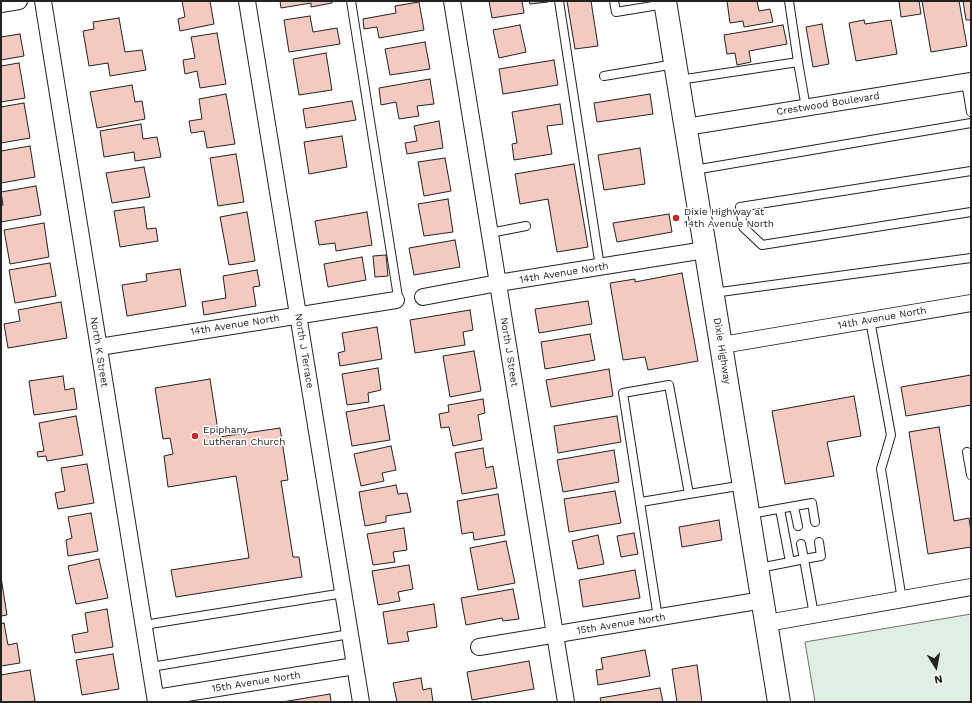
<!DOCTYPE html>
<html>
<head>
<meta charset="utf-8">
<style>
	body { margin:0 }
	#map { position:relative; width:972px; height:703px; overflow:hidden; background:#fff; font-family:"Work Sans",sans-serif }
	canvas { display:block }
	.frame { position:absolute; inset:0; border:2px solid #222; pointer-events:none }
	.north { position:absolute; left:916px; top:647px; width:40px; height:40px; -webkit-text-stroke:3px #fff; paint-order:stroke; rotate:169deg; font-size:11px; font-weight:700; line-height:16px; text-align:center; color:#222 }
	.north::after { content:''; display:block; margin:auto; width:14px; height:18px; background:#222; clip-path:polygon(50% 0,100% 100%,50% 72%,0 100%) }
</style>
</head>
<body>
<div id="map">
<canvas width="972" height="703"></canvas>
<div class="frame"></div>
<div class="north">N</div>
</div>
<script>
const ctx = document.querySelector('canvas').getContext('2d');
ctx.lineJoin = 'round';
function paint(path, color) { ctx.fillStyle = color; ctx.fill(path, 'evenodd'); }
const toPath = rows => new Path2D(rows.map(r => 'M' + r).join(''));
function trace(path, color, width, dash) { ctx.strokeStyle = color; ctx.lineWidth = width; ctx.lineCap = dash ? 'butt' : 'round'; ctx.setLineDash(dash || []); ctx.stroke(path); }
function write(font, color, halo, rows, align = 'center') {
  ctx.font = font + ' "Work Sans",sans-serif'; ctx.lineWidth = 3; ctx.setLineDash([]); ctx.textBaseline = 'middle'; ctx.strokeStyle = halo; ctx.fillStyle = color; for (const [text, x, y, turn = 0] of rows) {
    ctx.save(); ctx.translate(x, y); ctx.rotate((+turn || 0) * Math.PI / 180); ctx.textAlign = isNaN(turn) ? turn : align; if (halo) ctx.strokeText(text, 0, 0); ctx.fillText(text, 0, 0); ctx.restore();
  }
}
const green = toPath([
	[971,614,971,702,815,702,805,642,971,614]
]);
const building = toPath([
	[182,1,210,1,214,24,180,31,178,19,185,17,182,1],
	[280,1,332,1,332,3,311,7,311,3,281,8,280,1],
	[489,1,522,1,524,13,492,18,489,1],
	[529,1,547,1,548,2,530,4,529,1],
	[567,1,591,1,598,46,575,49,567,1],
	[727,1,757,1,759,11,770,9,773,22,744,27,743,21,730,23,727,1],
	[899,1,919,1,921,14,901,17,899,1],
	[922,1,959,1,967,46,931,52,922,1],
	[963,1,971,1,971,20,966,20,963,1],
	[419,2,424,30,379,38,377,27,364,29,363,19,396,13,395,6,419,2],
	[310,16,313,32,337,28,340,44,289,52,284,20,310,16],
	[119,18,125,52,142,50,146,70,110,76,108,63,89,66,83,31,94,29,93,22,119,18],
	[864,20,865,24,891,20,897,54,856,61,849,23,864,20],
	[822,24,829,64,813,67,806,27,822,24],
	[520,25,526,52,499,58,493,30,520,25],
	[783,25,787,44,749,51,751,62,737,65,735,53,727,54,724,35,783,25],
	[217,33,226,84,200,88,197,71,185,74,183,60,195,58,191,37,217,33],
	[20,34,24,56,1,60,1,37,20,34],
	[425,42,430,69,390,75,385,49,425,42],
	[326,53,332,90,299,95,293,59,326,53],
	[554,60,558,85,503,94,499,69,554,60],
	[19,63,25,98,1,102,1,66,19,63],
	[430,79,434,104,417,106,419,116,399,119,396,102,381,105,379,88,430,79],
	[132,85,135,102,142,101,145,119,97,128,90,92,132,85],
	[226,94,235,144,207,148,204,131,191,133,189,121,202,119,199,99,226,94],
	[650,94,653,114,597,122,594,103,650,94],
	[352,101,356,120,306,128,303,109,352,101],
	[24,103,30,138,1,143,1,107,24,103],
	[560,104,563,124,547,126,552,154,514,160,512,144,517,143,512,112,560,104],
	[439,121,443,148,407,154,405,143,417,141,414,126,439,121],
	[141,124,143,139,157,137,161,157,135,161,134,152,104,157,100,131,141,124],
	[342,136,347,167,309,174,304,142,342,136],
	[30,146,35,177,1,183,1,151,30,146],
	[640,148,645,184,604,190,598,155,640,148],
	[236,154,244,202,218,206,210,158,236,154],
	[445,158,451,191,424,196,418,162,445,158],
	[574,164,588,247,557,252,548,199,520,204,515,174,574,164],
	[144,167,150,197,112,203,106,173,144,167],
	[36,186,41,215,1,222,1,206,3,205,1,192,36,186],
	[448,199,453,232,424,236,418,204,448,199],
	[144,207,147,229,156,228,158,241,120,247,114,211,144,207],
	[247,212,255,261,229,265,220,217,247,212],
	[367,212,372,245,336,251,335,243,319,245,315,221,367,212],
	[669,214,672,232,617,242,613,223,669,214],
	[44,223,49,257,10,264,4,230,44,223],
	[455,240,460,267,414,275,409,248,455,240],
	[386,255,388,276,375,277,373,256,386,255],
	[362,257,366,280,328,287,324,264,362,257],
	[50,263,56,296,15,303,9,270,50,263],
	[180,269,186,306,127,316,122,285,147,281,146,274,180,269],
	[257,270,260,286,253,287,256,306,204,315,202,302,226,298,223,276,257,270],
	[682,273,698,361,648,370,645,357,623,360,610,283,635,279,635,282,682,273],
	[588,301,592,324,539,333,535,309,588,301],
	[61,302,67,338,8,348,4,324,20,321,18,310,61,302],
	[470,310,473,330,463,332,465,345,415,353,410,320,470,310],
	[377,327,382,359,340,366,338,353,345,351,342,333,377,327],
	[590,334,595,360,545,369,541,342,590,334],
	[474,351,481,391,450,397,443,356,474,351],
	[378,368,381,390,368,393,369,402,347,405,342,374,378,368],
	[609,369,613,396,551,407,546,380,609,369],
	[971,375,971,405,906,416,901,387,971,375],
	[63,376,65,390,74,388,77,409,34,415,29,381,63,376],
	[210,379,219,437,280,428,288,480,281,481,293,557,299,557,302,577,176,597,171,570,249,558,236,476,168,487,164,456,173,454,170,438,163,439,155,388,210,379],
	[854,396,861,436,827,442,834,476,785,484,772,411,854,396],
	[483,399,485,413,478,415,482,440,453,446,449,427,441,428,439,414,449,412,448,405,483,399],
	[384,405,390,440,352,446,346,412,384,405],
	[76,416,83,455,47,461,46,456,38,457,37,452,44,451,39,423,76,416],
	[617,416,621,442,558,453,554,426,617,416],
	[939,427,954,521,969,518,971,532,971,547,928,554,909,432,939,427],
	[391,446,396,470,382,473,384,481,361,486,354,454,391,446],
	[483,448,486,468,493,466,497,488,462,494,455,453,483,448],
	[614,450,619,482,563,492,557,460,614,450],
	[87,464,94,503,58,509,55,493,65,491,61,468,87,464],
	[396,485,398,494,407,493,411,512,386,516,386,522,365,526,359,492,396,485],
	[615,491,621,523,569,532,564,499,615,491],
	[498,494,505,535,474,540,473,532,462,534,457,501,498,494],
	[91,513,98,551,68,556,66,540,72,538,68,517,91,513],
	[719,520,722,540,682,547,679,527,719,520],
	[404,528,407,550,393,552,395,562,373,565,367,534,404,528],
	[634,533,638,554,621,557,617,536,634,533],
	[598,535,604,564,578,569,572,541,598,535],
	[506,541,515,583,478,590,470,548,506,541],
	[99,559,108,598,76,604,68,566,99,559],
	[409,565,413,589,398,592,400,601,378,605,372,571,409,565],
	[635,570,640,598,583,607,579,580,635,570],
	[1,577,7,615,1,616,1,577],
	[513,589,519,619,503,621,502,618,466,625,461,598,513,589],
	[434,604,437,627,407,632,409,641,388,644,383,612,434,604],
	[107,609,113,647,75,653,72,635,88,632,85,613,107,609],
	[4,623,8,645,17,643,20,663,1,666,1,624,4,623],
	[645,650,650,676,598,685,596,670,603,669,601,658,645,650],
	[113,654,119,689,82,695,76,660,113,654],
	[529,661,534,689,472,700,467,672,529,661],
	[697,665,702,702,677,702,672,669,697,665],
	[30,670,35,701,27,702,1,702,1,675,30,670],
	[421,678,423,690,431,688,433,702,397,702,393,683,421,678],
	[660,688,663,702,601,702,600,698,660,688],
	[330,694,331,702,282,702,330,694]
]);
const lane = toPath([
	[351,1,398,297,396,300],
	[559,1,600,267],
	[614,1,616,12,665,4],
	[789,1,798,62],
	[604,76,675,64],
	[679,80,798,62,806,108],
	[966,82,971,112],
	[694,170,971,123],
	[971,171,740,207,743,227,762,245,971,212],
	[490,233,526,226],
	[713,293,971,258],
	[870,320,891,435,881,469,902,600],
	[967,452,971,475],
	[641,502,689,494],
	[794,507,798,526],
	[780,509,790,562,804,559,801,544],
	[750,514,812,503,815,522],
	[759,568,790,562],
	[814,615,804,559,821,556,819,542],
	[658,618,623,393,669,385,689,494,744,485],
	[144,625,344,593],
	[151,667,350,634]
]);
const street = toPath([
	[43,1,156,702],
	[247,1,361,702],
	[452,1,566,702],
	[1,4,19,1],
	[686,127,971,81],
	[423,297,498,283,705,250],
	[722,345,971,303],
	[99,347,396,300],
	[767,623,971,587],
	[479,647,763,600],
	[156,698,355,666]
]);
const primary = toPath([
	[665,1,779,702]
]);
const markers = [
	[676,218,4,"#c62828"],
	[195,436,4,"#c62828"]
];
const streetNames = [
	["Crestwood Boulevard",828,104,-9],
	["14th Avenue North",564,273,-9],
	["14th Avenue North",882,318,-10],
	["14th Avenue North",235,325,-9],
	["North J Terrace",304,351,81],
	["Dixie Highway",722,351,81],
	["North K Street",99,352,81],
	["North J Street",509,352,81],
	["15th Avenue North",621,624,-9],
	["15th Avenue North",256,682,-9]
];
const poiNames = [
	["Dixie Highway at",684,212],
	["14th Avenue North",684,224],
	["Epiphany",203,430],
	["Lutheran Church",203,442]
];
paint(green, '#e0efe3');
trace(green, '#6f6f6f', 1);
paint(building, '#f3c9c0');
trace(building, '#222', 1);
trace(lane, '#222', 10);
trace(street, '#222', 18);
trace(primary, '#222', 24);
trace(lane, '#fff', 8);
trace(street, '#fff', 16);
trace(primary, '#fff', 22);
for (const [x, y, r, color] of markers) { const dot = new Path2D(); dot.arc(x, y, r, 0, 2 * Math.PI); ctx.fillStyle = color; ctx.fill(dot); trace(dot, '#fff', 1.5); }
write('10px', '#222', '#fff', streetNames);
write('10px', '#222', '#fff', poiNames, 'left');
</script>
</body>
</html>
